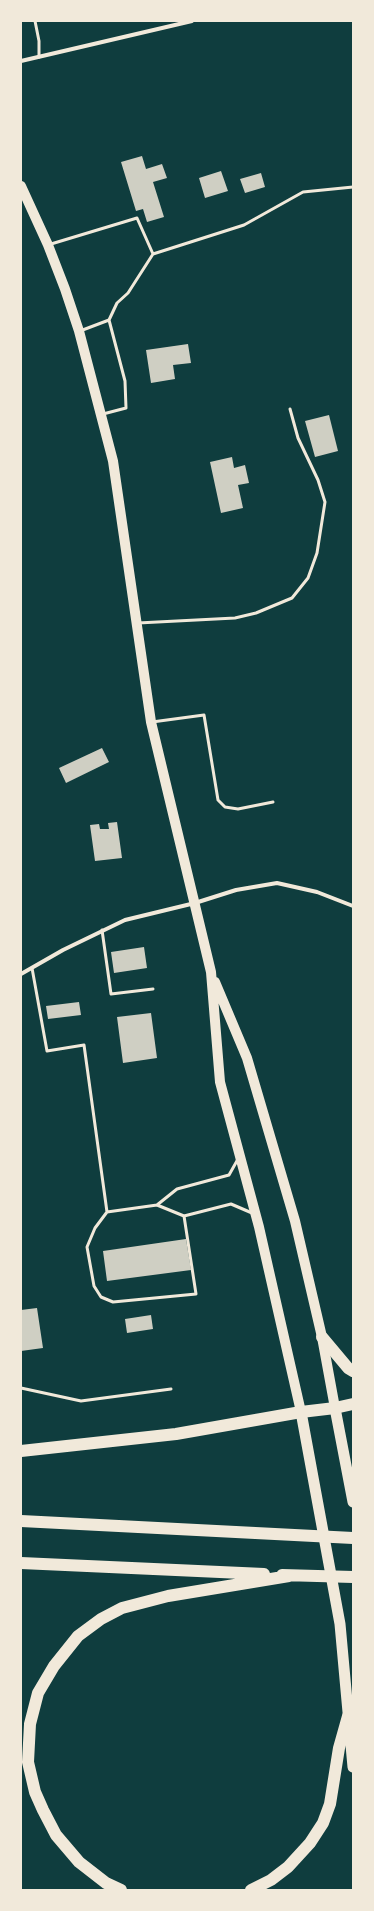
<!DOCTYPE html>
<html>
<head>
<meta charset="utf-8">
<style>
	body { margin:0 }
	#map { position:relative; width:374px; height:1911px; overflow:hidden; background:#0f3d3e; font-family:"PT Sans",sans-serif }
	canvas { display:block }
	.frame { position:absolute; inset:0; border:22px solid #f1e9da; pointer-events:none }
</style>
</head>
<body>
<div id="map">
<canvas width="374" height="1911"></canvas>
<div class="frame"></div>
</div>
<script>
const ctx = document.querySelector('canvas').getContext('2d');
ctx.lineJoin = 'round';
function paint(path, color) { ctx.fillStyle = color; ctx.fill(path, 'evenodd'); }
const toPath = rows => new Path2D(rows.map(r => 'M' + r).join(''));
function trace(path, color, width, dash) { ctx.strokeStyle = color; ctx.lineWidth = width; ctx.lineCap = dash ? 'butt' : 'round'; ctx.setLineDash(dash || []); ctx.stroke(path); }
const building = toPath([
	[142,156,146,169,162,164,167,178,153,182,164,217,147,222,143,209,136,211,121,162],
	[221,171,228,191,205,198,199,178],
	[261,173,265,187,245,193,240,179],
	[188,344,191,363,173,365,175,379,151,383,146,350],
	[329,415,338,451,315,457,305,421],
	[232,457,234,468,245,465,249,483,238,485,243,508,221,513,210,462],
	[102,748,109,762,66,783,59,768],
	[117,822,122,858,95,861,90,825,99,824,100,829,109,829,108,823],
	[144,947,147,968,114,973,111,952],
	[79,1002,81,1015,48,1019,46,1006],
	[151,1013,157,1058,123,1063,117,1017],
	[186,1239,191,1270,107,1281,103,1251],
	[37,1308,43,1348,21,1351,21,1310],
	[151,1315,153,1329,127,1333,125,1319]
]);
const service = toPath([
	[35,21,39,41,39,57],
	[51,244,137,218,153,254,244,225,303,192,353,187],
	[109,320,117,303,128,293,153,254],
	[80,331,109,320,125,381,126,408,103,414],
	[138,623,235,618,256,613,292,598,308,578,317,553,325,502,318,480,298,438,290,409],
	[152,722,204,715,218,800,225,807,238,809,273,802],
	[102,930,111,994,153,989],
	[32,968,47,1051,84,1045,107,1212,157,1205,184,1216,231,1204,252,1213],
	[157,1205,177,1189,229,1175,238,1159],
	[107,1212,95,1228,87,1247,94,1286,101,1297,113,1302,196,1294,184,1216],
	[21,1388,81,1401,171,1389]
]);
const minor = toPath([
	[21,61,192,21],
	[21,974,63,950,125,920,195,903,236,890,277,883,317,892,353,906]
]);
const primary = toPath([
	[21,186,48,245,65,289,79,331,113,461,151,722,211,972,220,1082,259,1227,301,1412],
	[215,982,247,1058,295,1221,322,1337,335,1408]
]);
const trunk = toPath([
	[335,1408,353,1502],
	[301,1412,340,1624,353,1767]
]);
const motorway = toPath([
	[322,1337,348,1368,353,1371],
	[21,1451,176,1434,301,1412,335,1408,353,1404],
	[21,1521,353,1538],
	[21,1563,264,1574],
	[282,1575,353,1577],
	[121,1890,106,1883,79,1862,56,1835,43,1810,35,1792,28,1762,30,1724,38,1693,54,1666,78,1636,101,1619,122,1608,168,1596,289,1576],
	[251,1890,271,1880,288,1867,310,1843,323,1823,330,1804,339,1748,348,1716]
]);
paint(building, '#cfcfc3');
trace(service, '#f1e9da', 3);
trace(minor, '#f1e9da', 4);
trace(primary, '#f1e9da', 10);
trace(trunk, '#f1e9da', 11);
trace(motorway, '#f1e9da', 12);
</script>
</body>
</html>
